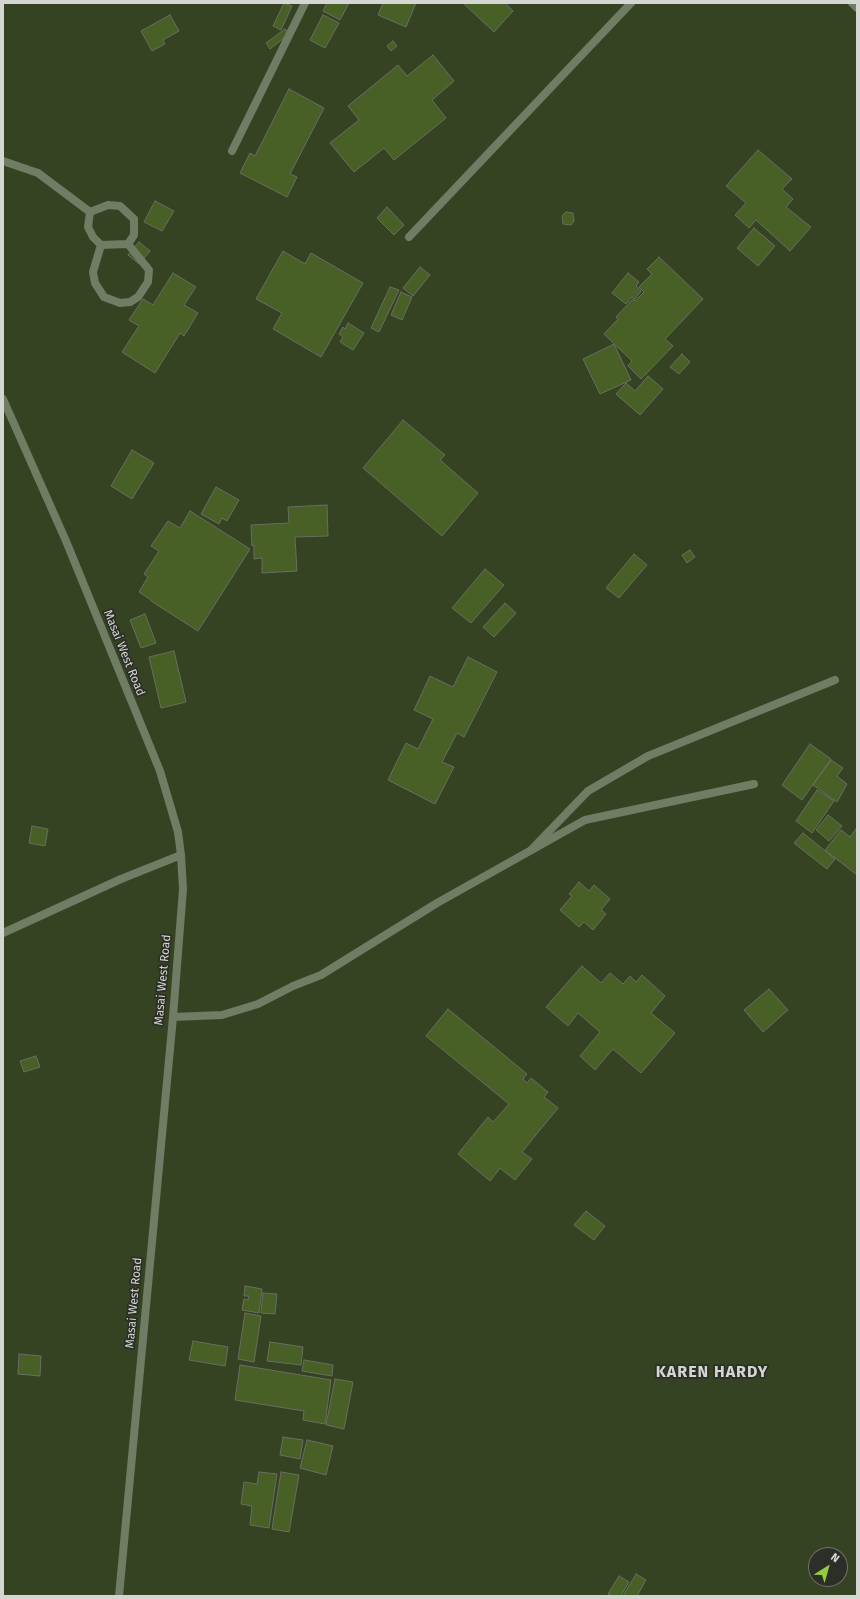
<!DOCTYPE html>
<html>
<head>
<meta charset="utf-8">
<style>
	body { margin:0 }
	#map { position:relative; width:860px; height:1599px; overflow:hidden; background:#2b2f27; font-family:"Fira Sans",sans-serif }
	canvas { display:block }
	.frame { position:absolute; inset:0; border:4px solid #d4d7d1; pointer-events:none }
	.north { position:absolute; left:808px; top:1547px; width:40px; height:40px; box-sizing:border-box; background:#2b2f27; border:1px solid #6f726b; border-radius:50%; rotate:37deg; font-size:11px; font-weight:700; line-height:16px; text-align:center; color:#d4d7d1 }
	.north::after { content:''; display:block; margin:auto; width:14px; height:18px; background:#95cc3b; clip-path:polygon(50% 0,100% 100%,50% 72%,0 100%) }
</style>
</head>
<body>
<div id="map">
<canvas width="860" height="1599"></canvas>
<div class="frame"></div>
<div class="north">N</div>
</div>
<script>
const ctx = document.querySelector('canvas').getContext('2d');
ctx.lineJoin = 'round';
function paint(path, color) { ctx.fillStyle = color; ctx.fill(path, 'evenodd'); }
const toPath = rows => new Path2D(rows.map(r => 'M' + r).join(''));
function trace(path, color, width, dash) { ctx.strokeStyle = color; ctx.lineWidth = width; ctx.lineCap = dash ? 'butt' : 'round'; ctx.setLineDash(dash || []); ctx.stroke(path); }
function write(font, color, halo, rows, align = 'center') {
  ctx.font = font + ' "Fira Sans",sans-serif'; ctx.lineWidth = 3.5; ctx.setLineDash([]); ctx.textBaseline = 'middle'; ctx.strokeStyle = halo; ctx.fillStyle = color; for (const [text, x, y, turn = 0] of rows) {
    ctx.save(); ctx.translate(x, y); ctx.rotate((+turn || 0) * Math.PI / 180); ctx.textAlign = isNaN(turn) ? turn : align; if (halo) ctx.strokeText(text, 0, 0); ctx.fillText(text, 0, 0); ctx.restore();
  }
}
const green = toPath([
	[3,3,857,3,857,1596,3,1596],
	[816,1555,840,1555,840,1579,816,1579]
]);
const building = toPath([
	[284,3,292,6,281,30,273,26,284,3],
	[327,3,349,3,340,20,323,11,327,3],
	[383,3,416,3,406,27,378,15,383,3],
	[463,3,507,3,506,4,513,11,494,32,463,3],
	[170,15,179,31,163,40,165,44,152,51,141,31,170,15],
	[323,15,339,23,325,48,310,40,323,15],
	[285,29,289,34,270,49,266,43,285,29],
	[393,41,397,46,391,51,387,46,393,41],
	[433,55,454,81,432,100,446,118,394,160,384,148,354,172,330,143,359,120,348,106,398,65,407,76,433,55],
	[289,89,324,108,290,174,297,177,287,197,240,173,250,153,255,156,289,89],
	[758,150,792,179,782,189,793,199,786,207,811,227,790,251,756,220,749,228,735,215,746,203,726,186,758,150],
	[155,201,174,211,162,231,144,222,155,201],
	[387,207,404,225,394,235,377,218,387,207],
	[566,212,573,213,574,221,571,225,563,224,562,216,566,212],
	[754,228,775,246,758,266,737,248,754,228],
	[139,242,150,251,139,264,128,255,139,242],
	[283,251,305,264,311,253,363,283,321,357,273,329,282,313,256,299,283,251],
	[659,257,703,299,665,339,673,346,641,379,628,366,632,361,604,334,618,319,616,317,633,299,635,301,644,292,639,287,652,274,647,269,659,257],
	[420,267,430,275,413,296,403,288,420,267],
	[173,273,196,287,184,305,198,313,184,336,180,333,155,373,122,352,139,326,129,320,143,299,153,305,173,273],
	[628,273,639,282,636,286,641,291,635,299,632,297,626,304,612,293,628,273],
	[390,287,399,290,379,332,371,328,390,287],
	[401,292,412,297,402,320,391,315,401,292],
	[348,323,364,333,353,350,340,342,343,337,339,334,343,327,345,329,348,323],
	[614,344,631,380,600,394,583,359,614,344],
	[682,354,690,362,679,374,670,367,682,354],
	[648,376,663,389,640,415,616,394,626,383,635,391,648,376],
	[403,420,445,455,440,460,478,493,442,536,363,468,403,420],
	[132,450,154,463,132,499,111,486,132,450],
	[216,487,239,500,227,521,222,518,219,524,201,514,216,487],
	[327,505,328,536,295,537,297,571,262,573,262,558,254,559,254,545,252,546,251,525,289,523,288,507,327,505],
	[190,511,250,549,198,631,151,601,151,600,139,592,148,577,144,574,159,551,151,546,168,521,180,528,190,511],
	[690,550,695,557,687,563,682,555,690,550],
	[634,554,647,565,619,598,606,588,634,554],
	[485,569,504,585,471,623,452,608,485,569],
	[505,603,516,613,494,637,483,627,505,603],
	[145,614,156,643,141,648,130,620,145,614],
	[174,651,186,702,161,708,149,657,174,651],
	[468,657,497,672,464,737,457,733,442,762,454,767,435,804,388,780,406,743,418,749,433,719,414,710,430,676,453,687,468,657],
	[810,744,831,759,802,800,782,785,810,744],
	[831,760,843,768,837,776,847,784,837,802,813,785,831,760],
	[817,790,834,801,812,833,796,821,817,790],
	[828,815,842,826,829,841,816,830,828,815],
	[32,826,48,829,45,846,29,843,32,826],
	[856,829,857,830,857,875,825,850,841,830,850,837,856,829],
	[803,833,835,859,827,869,794,843,803,833],
	[579,882,589,891,594,885,610,899,601,910,606,914,593,930,584,922,579,927,560,910,572,896,569,894,579,882],
	[582,966,601,983,610,973,623,984,630,976,636,982,642,975,665,996,651,1013,675,1033,641,1073,613,1049,595,1070,580,1056,600,1032,578,1013,568,1026,546,1007,582,966],
	[769,989,788,1010,763,1032,744,1010,769,989],
	[448,1009,527,1074,523,1079,527,1083,531,1078,548,1092,544,1097,558,1108,522,1152,532,1159,515,1180,500,1168,490,1181,458,1154,488,1117,493,1122,509,1104,426,1036,448,1009],
	[36,1056,40,1067,24,1072,20,1061,36,1056],
	[586,1211,605,1226,594,1240,574,1225,586,1211],
	[245,1286,262,1289,259,1313,242,1310,244,1299,248,1300,249,1296,244,1296,245,1286],
	[263,1293,277,1294,275,1314,261,1313,263,1293],
	[245,1313,261,1316,254,1362,238,1359,245,1313],
	[193,1341,228,1347,225,1366,189,1360,193,1341],
	[270,1342,303,1347,301,1365,267,1361,270,1342],
	[19,1354,41,1356,40,1376,18,1374,19,1354],
	[304,1360,333,1365,332,1376,302,1371,304,1360],
	[240,1365,331,1380,325,1424,303,1420,304,1411,235,1400,240,1365],
	[335,1379,353,1382,344,1429,326,1425,335,1379],
	[283,1437,303,1440,300,1459,280,1455,283,1437],
	[307,1440,333,1446,326,1475,300,1468,307,1440],
	[259,1472,277,1474,269,1528,250,1525,252,1506,241,1504,244,1482,257,1484,259,1472],
	[281,1472,299,1475,289,1532,272,1529,281,1472],
	[636,1574,646,1580,637,1596,623,1596,636,1574],
	[619,1576,629,1582,621,1596,612,1596,608,1594,619,1576]
]);
const lane = toPath([
	[532,849,588,791,648,756,835,680]
]);
const street = toPath([
	[852,3,857,8],
	[232,151,305,3],
	[3,161,38,173,90,212],
	[108,205,120,206,134,219,134,235,128,244,149,270,148,282,138,297,130,302,120,303,104,297,95,283,93,272,101,245,93,237,88,227,90,212,108,205],
	[409,237,631,3],
	[101,245,128,244],
	[3,399,66,541,160,771,178,832,181,855,183,889,173,1017,119,1596],
	[3,933,121,879,181,855],
	[173,1017,222,1015,258,1004,293,986,321,975,437,903,585,820,754,784]
]);
const streetNames = [
	["Masai West Road",124,653,68],
	["Masai West Road",163,980,-85],
	["Masai West Road",134,1303,-85]
];
const districtNames = [
	["KAREN HARDY",712,1373]
];
paint(green, '#354323');
paint(building, '#485f26');
trace(building, '#696d64', 1);
trace(lane, '#707c63', 8);
trace(street, '#707c63', 8);
write('12px', '#d4d7d1', '#2b2f27', streetNames);
ctx.letterSpacing = '1px';
write('bold 16px', '#d4d7d1', '#2b2f27', districtNames);
ctx.letterSpacing = '0px';
</script>
</body>
</html>
